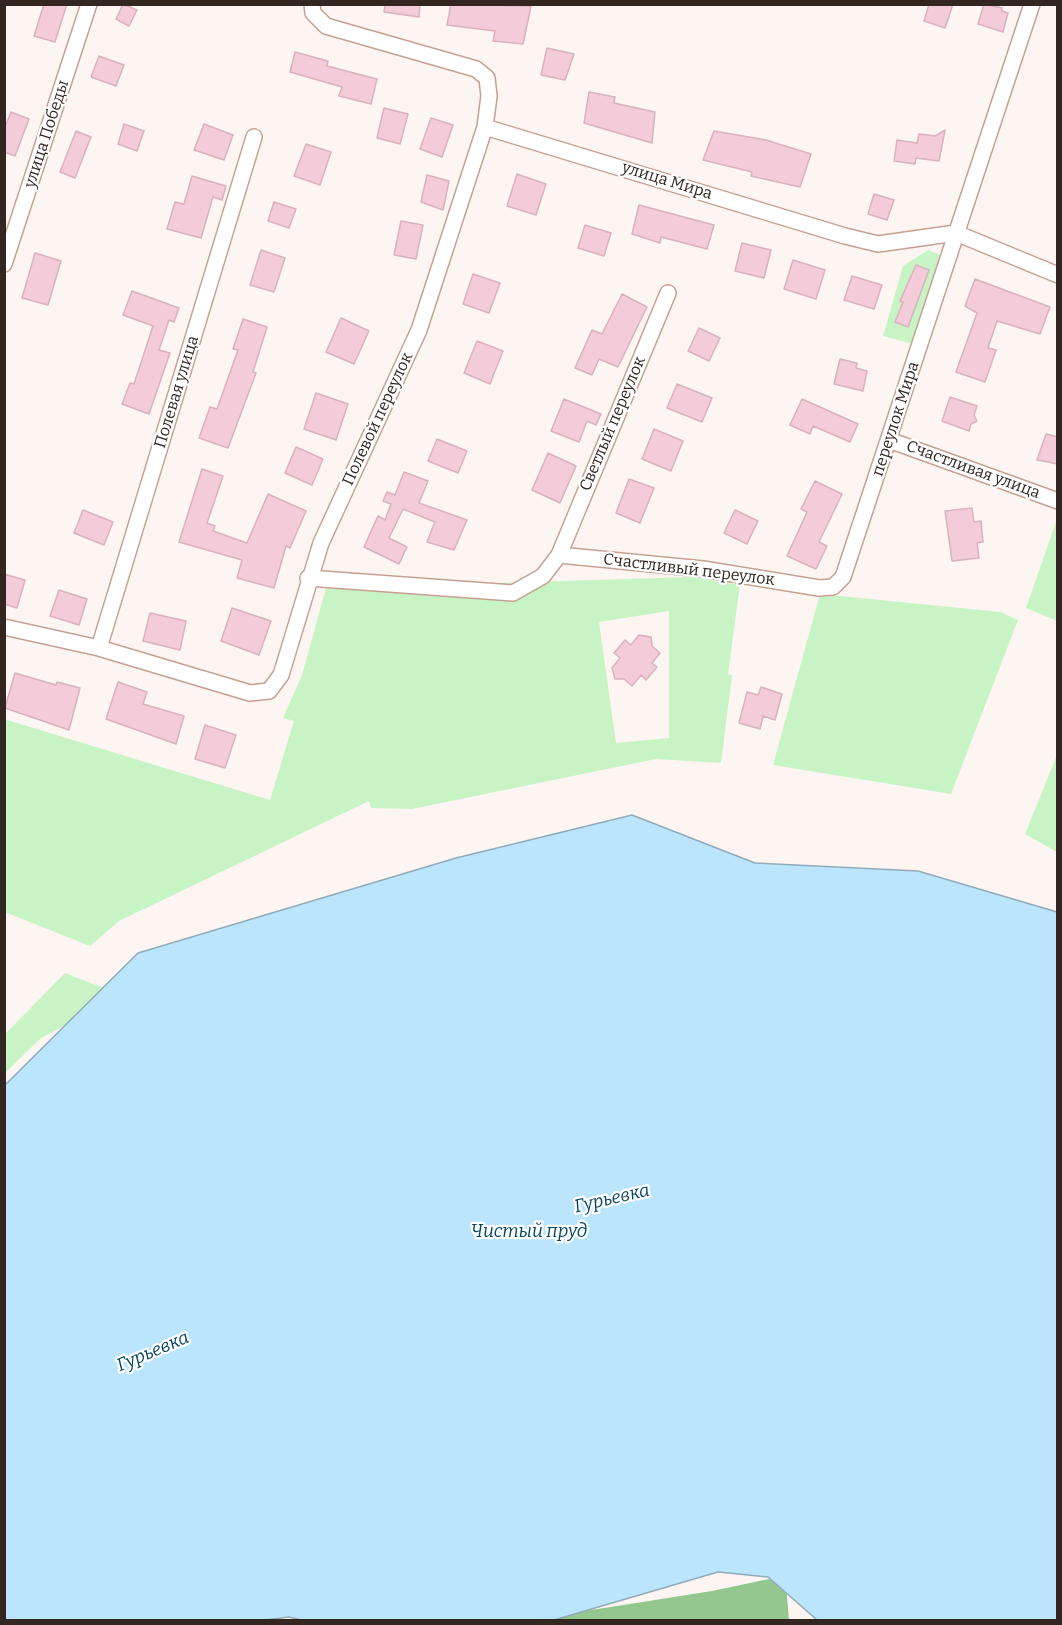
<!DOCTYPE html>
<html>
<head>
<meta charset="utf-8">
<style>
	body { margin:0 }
	#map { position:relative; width:1062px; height:1625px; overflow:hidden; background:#fdf5f1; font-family:Bitter,serif }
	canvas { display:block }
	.frame { position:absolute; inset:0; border:6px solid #33251f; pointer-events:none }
</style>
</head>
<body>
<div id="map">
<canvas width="1062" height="1625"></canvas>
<div class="frame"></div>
</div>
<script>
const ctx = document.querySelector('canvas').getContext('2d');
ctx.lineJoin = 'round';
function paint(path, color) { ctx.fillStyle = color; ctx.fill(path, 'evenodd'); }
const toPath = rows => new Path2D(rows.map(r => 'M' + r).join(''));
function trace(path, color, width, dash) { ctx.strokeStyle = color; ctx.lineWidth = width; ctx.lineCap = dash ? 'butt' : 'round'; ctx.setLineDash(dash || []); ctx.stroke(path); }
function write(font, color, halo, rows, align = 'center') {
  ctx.font = font + ' Bitter,serif'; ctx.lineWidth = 4.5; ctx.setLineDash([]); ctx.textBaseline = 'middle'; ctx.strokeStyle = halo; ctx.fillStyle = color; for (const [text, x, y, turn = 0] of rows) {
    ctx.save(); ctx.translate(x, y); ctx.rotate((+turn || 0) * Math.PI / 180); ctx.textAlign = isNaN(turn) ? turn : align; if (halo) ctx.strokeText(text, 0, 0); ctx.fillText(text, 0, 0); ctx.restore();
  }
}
const green = toPath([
	[928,250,946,257,913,344,883,336,903,266],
	[1057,519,1057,621,1026,608],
	[693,577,740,585,728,674,732,675,721,763,656,759,412,809,371,808,369,801,119,921,90,946,5,912,4,719,270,800,294,721,283,718,302,675,326,588],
	[669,611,669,738,616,743,599,622],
	[820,594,1001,612,1018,620,951,794,773,765],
	[1057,755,1057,852,1025,834],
	[65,973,119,994,107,1003,41,1038,5,1073,5,1034]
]);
const forest = toPath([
	[769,1579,786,1585,789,1620,528,1620,712,1591]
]);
const water = toPath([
	[632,815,755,863,918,871,1057,912,1057,1620,817,1620,768,1577,718,1572,554,1620,301,1620,289,1617,265,1620,5,1620,5,1085,138,953,456,858,632,815]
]);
const building = toPath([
	[44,4,67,4,55,42,34,36,44,4],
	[123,4,137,10,129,26,116,19,123,4],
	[385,4,420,4,419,17,384,12,385,4],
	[451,4,531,6,523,44,493,41,495,31,447,25,451,4],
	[929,4,953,4,945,28,924,21,929,4],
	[984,4,1002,8,1002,11,1008,13,1003,32,978,24,984,4],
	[547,48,574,54,565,80,541,75,547,48],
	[295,52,328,61,327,66,377,79,371,104,339,96,342,87,290,72,295,52],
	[99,56,124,65,116,86,91,77,99,56],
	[589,92,615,97,614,103,655,112,652,143,584,123,589,92],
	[384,108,408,114,400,144,377,138,384,108],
	[11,112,29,119,15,156,4,152,4,129,11,112],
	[431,118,453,125,442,157,420,149,431,118],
	[124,124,144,131,137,151,118,144,124,124],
	[204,124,233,135,224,160,194,150,204,124],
	[945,130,939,161,916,158,915,164,894,161,897,140,917,143,919,134,935,136,945,130],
	[76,131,91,137,75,178,60,172,76,131],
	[714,131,766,140,811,154,800,187,751,176,752,172,703,160,714,131],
	[306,144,331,152,320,185,294,176,306,144],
	[517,174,546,184,536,215,507,206,517,174],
	[427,175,449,181,443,210,421,202,427,175],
	[192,176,226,186,222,200,213,197,201,238,167,229,175,202,184,204,192,176],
	[874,194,894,200,887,220,868,214,874,194],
	[274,202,296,209,289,228,268,221,274,202],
	[639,205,714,225,707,249,661,237,660,243,632,234,639,205],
	[401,221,423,225,416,259,394,255,401,221],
	[585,225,611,233,604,256,578,248,585,225],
	[742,243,771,250,764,278,735,271,742,243],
	[261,250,285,258,274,292,250,285,261,250],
	[35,253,61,261,48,305,22,298,35,253],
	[793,260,825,270,816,299,784,289,793,260],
	[916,265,929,270,908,327,895,322,903,302,900,301,916,265],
	[473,274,500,283,489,313,463,304,473,274],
	[852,276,882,285,874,309,844,300,852,276],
	[975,279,1050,307,1040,334,997,321,988,348,996,350,985,382,956,372,977,313,965,306,975,279],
	[132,291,179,308,174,322,169,320,159,350,170,353,149,414,122,404,130,383,134,384,153,326,123,315,132,291],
	[622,294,647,307,618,367,599,359,592,375,575,368,592,330,602,334,622,294],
	[341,318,369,331,354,364,326,352,341,318],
	[243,319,267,327,253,372,256,373,228,448,199,438,210,407,217,409,238,350,233,349,243,319],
	[699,328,720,338,709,361,688,351,699,328],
	[477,341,503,351,490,384,464,373,477,341],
	[840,359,857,363,856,368,867,371,863,391,834,384,840,359],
	[677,384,712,398,702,422,667,408,677,384],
	[316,393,348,404,336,440,304,429,316,393],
	[950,397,977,406,974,415,977,421,971,424,969,431,942,421,950,397],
	[564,399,601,414,596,425,587,421,579,442,551,431,564,399],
	[802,399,858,424,850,442,813,426,810,434,790,425,802,399],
	[654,429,683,441,671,471,642,459,654,429],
	[1046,434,1058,437,1058,464,1037,460,1046,434],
	[437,439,467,451,458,473,428,461,437,439],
	[296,447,323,459,312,485,285,473,296,447],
	[548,453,576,466,560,503,532,490,548,453],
	[202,469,223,476,207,523,215,526,213,531,247,543,268,494,306,511,290,548,286,546,274,588,237,578,242,560,179,542,202,469],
	[404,472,428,481,419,503,467,520,454,550,427,542,435,522,403,509,389,538,407,547,399,564,364,547,378,516,385,520,391,504,383,501,387,492,395,495,404,472],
	[629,479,654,488,640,523,616,513,629,479],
	[815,481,842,494,819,542,827,546,816,569,787,556,807,512,801,509,815,481],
	[972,508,974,522,981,521,983,542,977,543,979,558,952,561,945,511,972,508],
	[83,510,113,522,104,545,74,533,83,510],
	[735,510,758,521,747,544,724,533,735,510],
	[4,574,25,580,17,608,4,604,4,574],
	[59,590,87,599,79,625,50,616,59,590],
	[232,608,271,621,259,655,221,641,232,608],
	[150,613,186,621,180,650,143,641,150,613],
	[639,635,651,637,652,646,660,653,652,663,657,667,646,680,641,675,632,686,624,679,615,679,612,668,620,658,614,653,625,640,631,645,639,635],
	[15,673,56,685,57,682,80,688,69,730,5,708,15,673],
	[118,682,147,692,143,704,184,716,176,744,106,719,118,682],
	[761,687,782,694,775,720,763,716,760,729,739,723,747,692,758,695,761,687],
	[205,725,236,735,225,768,195,759,205,725]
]);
const minor = toPath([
	[485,127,845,236,878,244,956,233,1058,275],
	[4,264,89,4],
	[889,440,1058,501],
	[559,555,703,569,819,588,833,587,843,577,1032,4],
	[308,578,513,593,543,576,559,555,668,293],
	[4,627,99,648,250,693,269,691,281,675,321,543,419,330,485,127,489,96,487,78,476,69,326,26,313,13,312,4],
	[99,648,254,137]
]);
const streetNames = [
	["улица Победы",47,134,-72],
	["улица Мира",667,181,17],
	["Полевая улица",177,392,-73],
	["Полевой переулок",378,419,-65],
	["переулок Мира",896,419,-72],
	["Светлый переулок",613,424,-67],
	["Счастливая улица",973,470,20],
	["Счастливый переулок",689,570,7]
];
const waterNames = [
	["Гурьевка",612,1199,-13],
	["Чистый пруд",529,1232],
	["Гурьевка",153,1352,-23]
];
paint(green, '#c8f4c5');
paint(forest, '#94c790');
paint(water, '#bae5fd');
trace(water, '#92abba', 1.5);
paint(building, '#f4cbd8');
trace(building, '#d9b2bf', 1.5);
trace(minor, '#c6a193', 18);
trace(minor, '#fff', 15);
write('16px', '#33251f', '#fff', streetNames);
write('italic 18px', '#064661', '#fff', waterNames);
</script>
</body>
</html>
